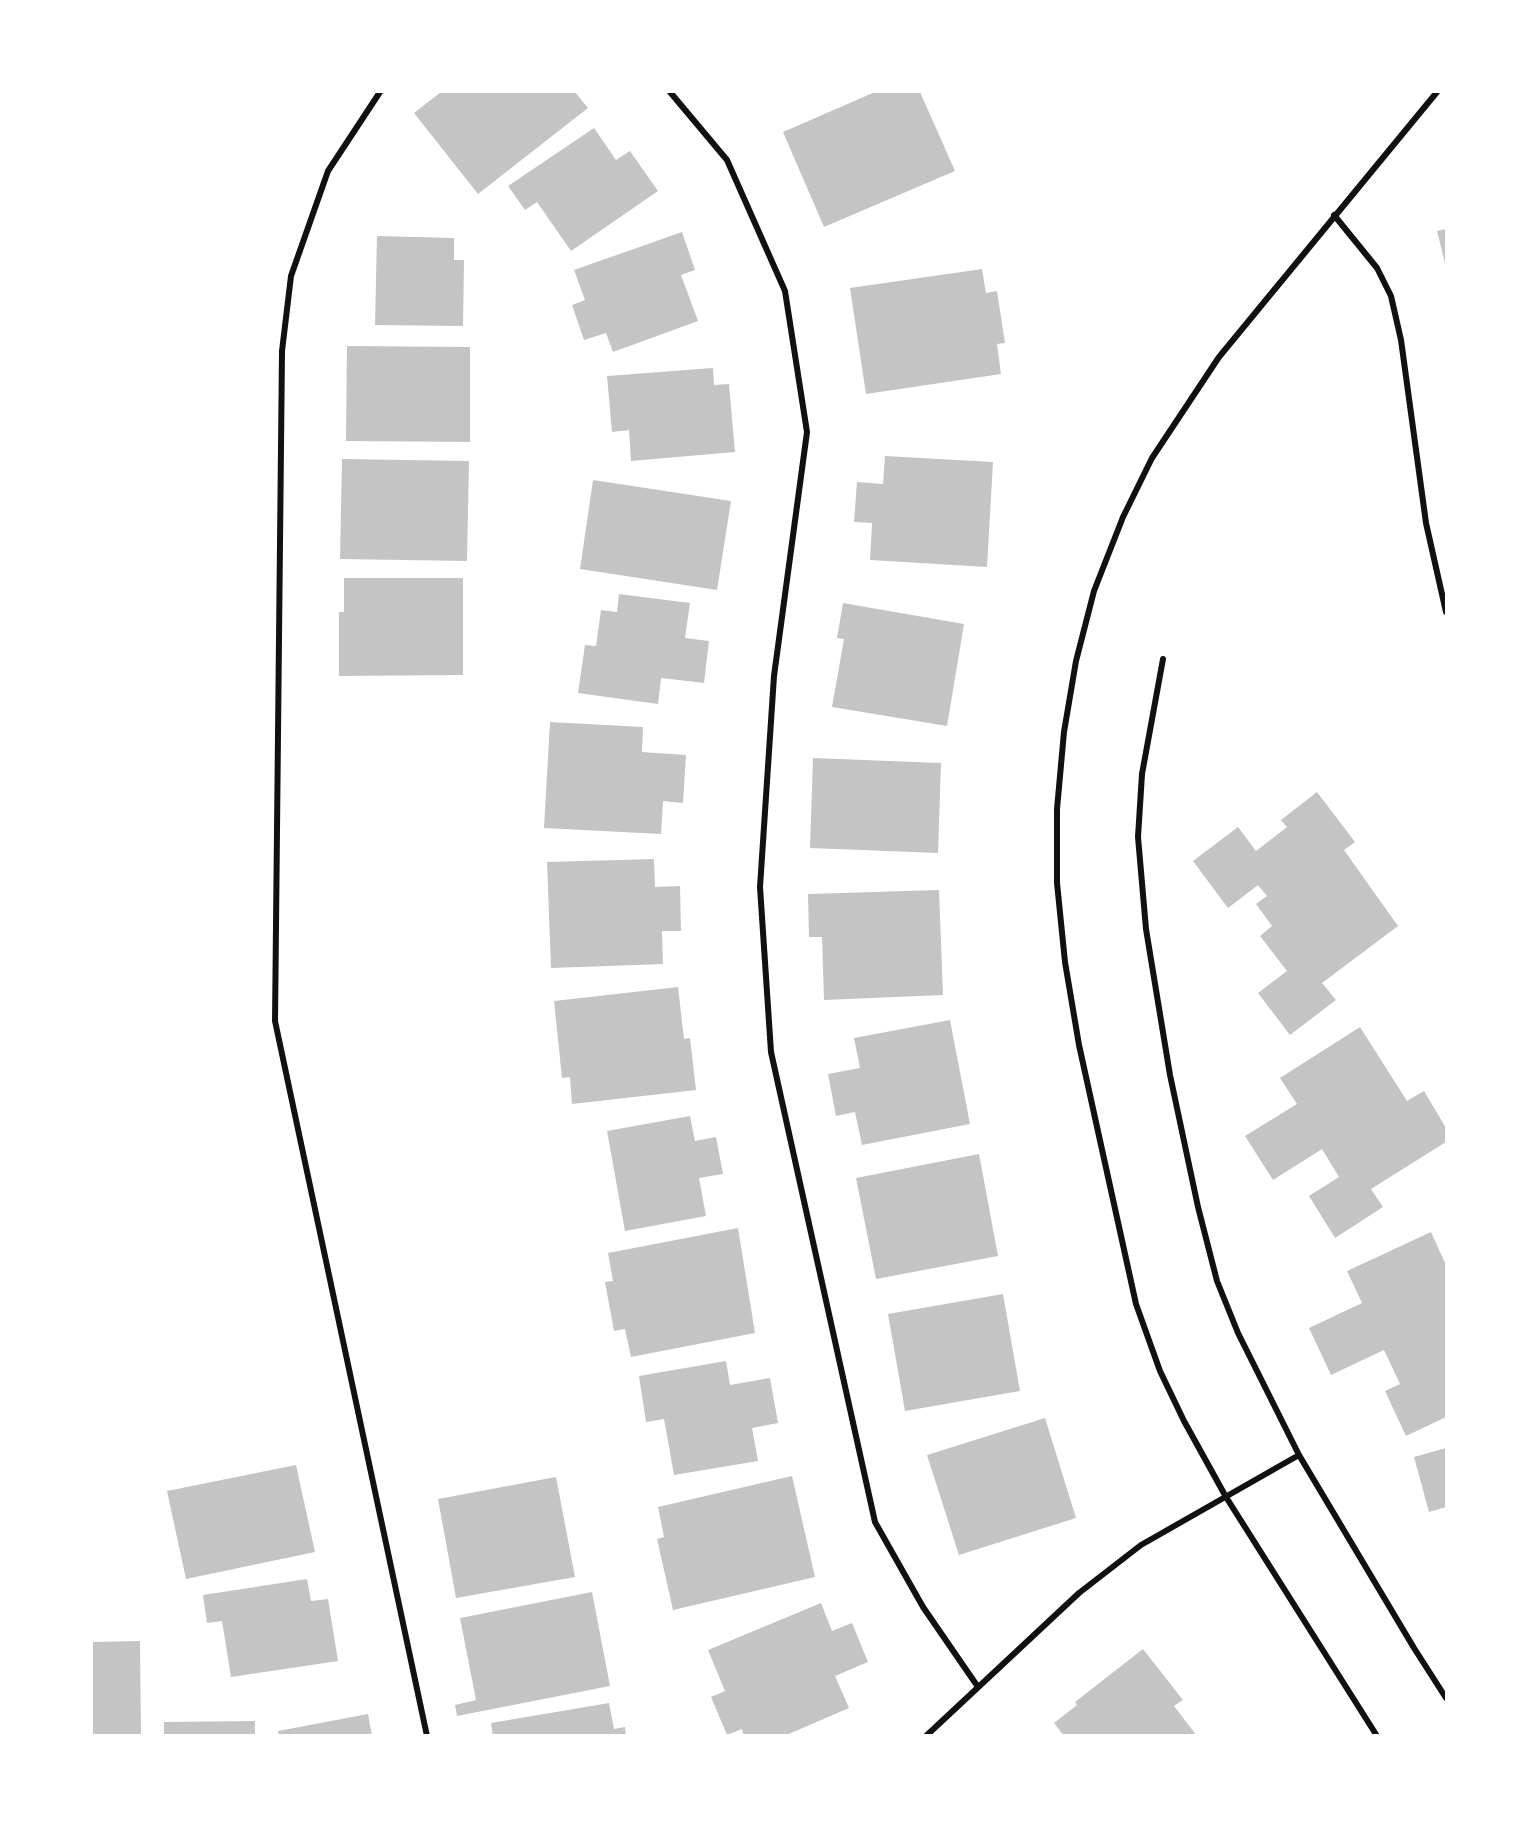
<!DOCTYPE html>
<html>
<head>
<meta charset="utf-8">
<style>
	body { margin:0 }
	#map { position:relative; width:1538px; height:1827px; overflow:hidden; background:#fff; font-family:"Roboto Condensed",sans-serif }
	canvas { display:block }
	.frame { position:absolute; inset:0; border:93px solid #fff; pointer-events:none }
</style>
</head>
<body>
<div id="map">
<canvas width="1538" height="1827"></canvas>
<div class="frame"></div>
</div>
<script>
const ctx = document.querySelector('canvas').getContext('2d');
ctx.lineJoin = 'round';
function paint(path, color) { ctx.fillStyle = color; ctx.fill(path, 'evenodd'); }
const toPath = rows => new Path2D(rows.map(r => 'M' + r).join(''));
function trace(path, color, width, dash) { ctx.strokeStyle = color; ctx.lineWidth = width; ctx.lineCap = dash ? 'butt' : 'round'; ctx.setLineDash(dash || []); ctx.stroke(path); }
const building = toPath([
	[441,92,575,92,588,108,478,194,414,113],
	[875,92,920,92,955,171,824,227,783,132],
	[594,128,616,160,630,151,658,191,571,251,537,202,525,210,508,186],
	[1446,229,1446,267,1437,231],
	[682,232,695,270,681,275,698,321,613,352,606,333,584,340,572,305,585,300,574,270],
	[377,236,454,238,454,260,464,260,463,326,375,325],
	[982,269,986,293,997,291,1005,343,997,344,1001,374,866,394,850,288],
	[347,346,470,347,470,442,346,441],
	[713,368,714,385,729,384,735,452,631,461,629,430,612,432,607,376],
	[885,456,993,462,987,567,870,560,872,523,854,522,857,482,883,484],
	[342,459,469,461,467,561,340,559],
	[593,480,731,501,717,590,580,569],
	[344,578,463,578,463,675,339,676,339,612,344,612],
	[619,594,690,603,685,638,709,641,704,683,661,678,658,704,578,693,585,645,596,646,601,610,617,612],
	[843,603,964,624,947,726,832,707,844,639,837,638],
	[550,722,643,727,642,752,686,755,683,803,663,801,661,834,544,828],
	[813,758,941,763,938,853,810,848],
	[1317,792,1355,842,1344,850,1398,926,1322,983,1336,1000,1290,1035,1258,993,1287,971,1260,936,1272,926,1256,904,1267,896,1258,885,1228,908,1193,861,1238,827,1256,851,1287,827,1281,820],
	[654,859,655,887,680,886,681,931,662,931,663,964,551,968,547,862],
	[939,890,943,995,824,1000,822,937,809,937,808,894],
	[678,987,684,1039,690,1038,696,1090,572,1104,570,1077,562,1078,554,1001],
	[950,1020,970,1124,862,1145,855,1112,836,1116,828,1074,860,1068,854,1038],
	[1360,1027,1407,1101,1424,1091,1446,1128,1446,1142,1371,1189,1383,1207,1335,1238,1309,1196,1339,1177,1322,1149,1273,1180,1245,1136,1297,1104,1280,1078],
	[690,1116,695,1141,716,1137,723,1174,699,1178,706,1216,625,1231,607,1131],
	[979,1154,998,1256,876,1279,856,1178],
	[738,1228,755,1333,631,1357,625,1329,614,1331,605,1282,613,1281,608,1253],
	[1431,1232,1446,1265,1446,1417,1406,1436,1385,1391,1400,1384,1384,1350,1331,1375,1309,1328,1362,1303,1347,1271],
	[1003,1294,1020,1391,905,1411,888,1314],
	[726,1361,730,1385,770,1378,778,1423,752,1428,758,1461,674,1475,664,1419,646,1422,639,1376],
	[1045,1418,1076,1518,959,1555,927,1455],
	[1446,1448,1446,1507,1429,1512,1414,1457],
	[296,1465,315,1552,186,1579,167,1491],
	[792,1476,815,1577,673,1610,657,1539,664,1537,658,1507],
	[556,1477,575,1577,456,1598,438,1499],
	[307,1579,311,1601,328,1599,338,1661,231,1677,222,1621,207,1623,203,1595],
	[592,1592,610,1686,457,1716,455,1705,476,1700,460,1618],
	[821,1603,832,1631,852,1623,868,1662,835,1676,849,1708,784,1736,744,1736,742,1729,727,1735,711,1697,725,1691,708,1650],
	[140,1641,141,1736,92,1736,92,1642],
	[1143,1649,1183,1700,1174,1706,1197,1736,1064,1736,1054,1723,1077,1705,1075,1702],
	[609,1703,614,1729,625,1727,626,1736,493,1736,491,1723],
	[368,1714,372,1736,279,1736,278,1731],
	[255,1721,255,1736,164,1736,164,1722]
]);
const minor = toPath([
	[380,92,328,171,291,276,282,351,275,1021,427,1736],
	[670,92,727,160,785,291,807,432,774,676,760,887,771,1052,875,1522,923,1607,978,1687],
	[1334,215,1377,268,1391,296,1401,340,1426,523,1446,612],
	[1163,659,1142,774,1138,837,1146,929,1170,1075,1198,1207,1217,1281,1238,1333,1299,1455,1414,1648,1446,1698],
	[926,1736,1079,1593,1141,1545,1299,1455],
	[1377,1736,1226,1497,1184,1421,1160,1371,1136,1304,1079,1045,1065,962,1057,883,1057,809,1064,732,1076,661,1094,591,1123,517,1152,458,1219,357,1437,92]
]);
paint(building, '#c4c4c4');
trace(minor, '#111', 6);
</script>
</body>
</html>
